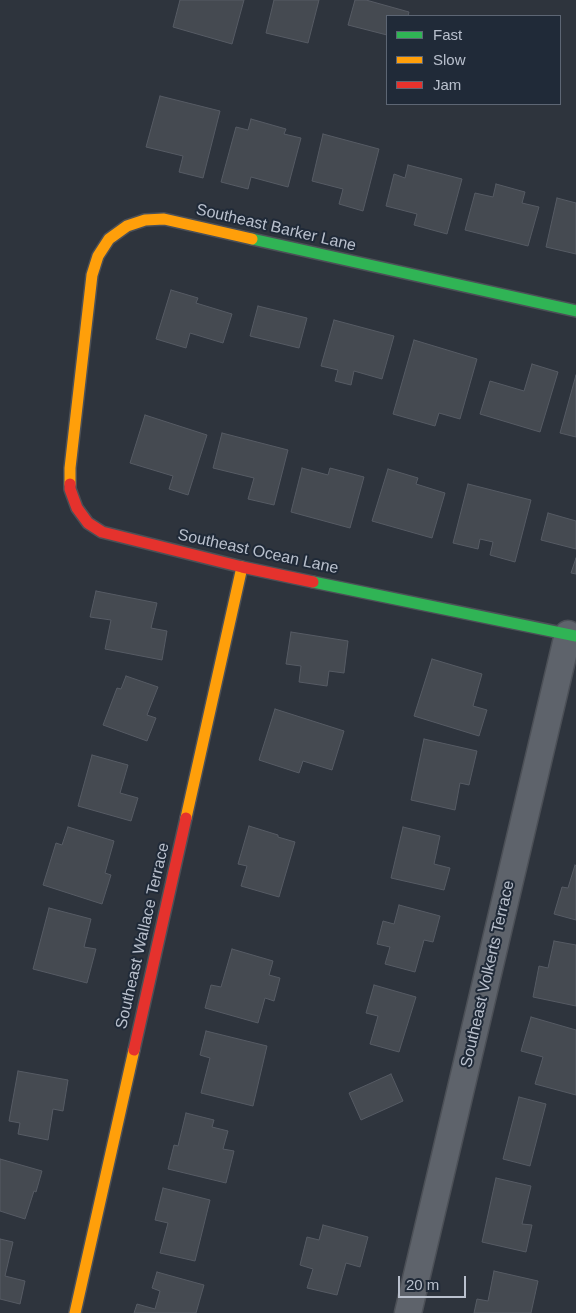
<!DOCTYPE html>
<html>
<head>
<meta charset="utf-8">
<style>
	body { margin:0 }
	#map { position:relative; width:576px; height:1313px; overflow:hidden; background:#2e343d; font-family:Helvetica,sans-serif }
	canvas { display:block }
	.legend { position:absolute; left:386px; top:15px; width:175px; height:90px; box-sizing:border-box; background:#202a38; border:1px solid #5d6674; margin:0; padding:6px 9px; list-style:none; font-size:15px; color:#b9c0cd }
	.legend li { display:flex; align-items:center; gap:10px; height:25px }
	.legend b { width:25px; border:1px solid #5d6674 }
	.scale { position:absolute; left:398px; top:1276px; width:68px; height:22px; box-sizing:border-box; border:2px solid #b9c0cd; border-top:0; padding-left:6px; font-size:15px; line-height:18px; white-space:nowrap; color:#b9c0cd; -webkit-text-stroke:4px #202a38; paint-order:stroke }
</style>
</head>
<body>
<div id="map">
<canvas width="576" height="1313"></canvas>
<ul class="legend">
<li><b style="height:6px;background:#30b455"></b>Fast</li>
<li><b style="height:6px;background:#ff9f0a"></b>Slow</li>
<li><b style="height:6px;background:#e5322d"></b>Jam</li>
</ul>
<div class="scale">20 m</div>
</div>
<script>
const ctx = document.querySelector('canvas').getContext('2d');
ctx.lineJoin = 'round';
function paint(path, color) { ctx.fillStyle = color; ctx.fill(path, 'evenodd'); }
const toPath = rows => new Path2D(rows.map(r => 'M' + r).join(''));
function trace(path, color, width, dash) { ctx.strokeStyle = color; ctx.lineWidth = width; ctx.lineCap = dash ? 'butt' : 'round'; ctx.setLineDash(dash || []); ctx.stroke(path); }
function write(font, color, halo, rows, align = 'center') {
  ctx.font = font + ' Helvetica,sans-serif'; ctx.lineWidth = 4; ctx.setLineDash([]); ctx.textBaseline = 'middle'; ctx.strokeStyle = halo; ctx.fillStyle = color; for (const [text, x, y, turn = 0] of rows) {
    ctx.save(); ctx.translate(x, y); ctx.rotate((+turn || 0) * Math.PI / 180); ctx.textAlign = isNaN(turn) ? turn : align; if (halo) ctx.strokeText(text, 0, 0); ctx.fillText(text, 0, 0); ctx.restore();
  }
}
const building = toPath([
	[180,0,244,0,232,44,173,27,180,0],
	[274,0,319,0,308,43,266,33,274,0],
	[355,0,366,0,409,12,408,16,387,16,387,35,348,25,355,0],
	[160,96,220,111,203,178,179,172,183,156,146,147,160,96],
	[251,119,286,129,284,134,301,138,288,187,251,177,248,189,221,182,236,127,248,130,251,119],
	[323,134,379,149,363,211,339,204,343,189,312,181,323,134],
	[408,165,462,179,447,234,414,225,417,214,386,206,394,174,405,178,408,165],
	[496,184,525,192,522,203,539,207,528,246,465,230,475,193,493,197,496,184],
	[557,198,576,203,576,254,546,247,557,198],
	[171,290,198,298,196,303,232,314,223,343,190,333,186,348,156,339,171,290],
	[258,306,307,318,299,348,250,336,258,306],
	[334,320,394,336,382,379,354,371,351,385,335,381,338,370,321,366,334,320],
	[414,340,477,359,460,419,439,413,435,426,393,414,414,340],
	[532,364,558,372,540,432,480,414,490,381,524,391,532,364],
	[576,375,576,437,560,433,576,375],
	[145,415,207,435,188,495,169,489,173,476,130,463,145,415],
	[222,433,288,450,274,505,248,499,254,478,213,468,222,433],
	[302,468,328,475,330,468,364,477,350,528,291,512,302,468],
	[388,469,418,478,416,484,445,493,432,538,372,521,388,469],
	[468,484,531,500,515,562,490,555,493,542,480,539,478,549,453,543,468,484],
	[548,513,576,521,576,549,541,540,548,513],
	[576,558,576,574,571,573,576,558],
	[96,591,157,603,151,628,167,631,162,660,105,649,111,620,90,617,96,591],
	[291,632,348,641,344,673,329,671,327,686,299,682,301,666,286,664,291,632],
	[432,659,482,674,473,706,487,710,479,736,414,716,432,659],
	[126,676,158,687,147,715,156,718,147,741,103,725,117,688,121,689,126,676],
	[275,709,344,731,332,770,303,761,299,773,259,760,275,709],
	[424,739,477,751,469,785,460,783,455,810,411,800,424,739],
	[92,755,128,765,120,793,138,798,131,821,78,806,92,755],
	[249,826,278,835,278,837,295,842,279,897,241,886,247,866,238,864,249,826],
	[68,827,114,841,105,873,111,875,102,904,43,885,56,843,62,845,68,827],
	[403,827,440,836,434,864,450,868,444,890,391,878,403,827],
	[575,865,576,866,576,920,554,914,562,887,568,888,575,865],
	[399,905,440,916,433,942,424,940,415,972,385,964,390,947,377,944,383,921,394,924,399,905],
	[49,908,91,919,84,947,96,949,87,983,33,969,49,908],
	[554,941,576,945,576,1006,533,997,539,966,548,968,554,941],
	[232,949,273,961,269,975,280,978,274,1001,265,998,258,1023,205,1008,211,985,221,987,232,949],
	[374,985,416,997,399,1052,370,1044,378,1016,366,1013,374,985],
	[531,1017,576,1030,576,1095,535,1084,543,1057,521,1051,531,1017],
	[206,1031,267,1046,253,1106,201,1093,210,1058,200,1055,206,1031],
	[18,1071,68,1080,63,1111,53,1109,48,1140,18,1134,20,1123,9,1121,18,1071],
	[391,1074,403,1101,361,1120,349,1093,391,1074],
	[519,1097,546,1104,530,1166,503,1159,519,1097],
	[186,1113,214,1120,212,1127,228,1131,223,1149,234,1151,226,1183,168,1169,174,1145,178,1146,186,1113],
	[0,1159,42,1171,36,1192,34,1191,25,1219,0,1211,0,1159],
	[496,1178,531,1186,522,1224,532,1225,526,1252,482,1242,496,1178],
	[163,1188,210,1200,195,1261,160,1253,168,1223,155,1220,163,1188],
	[323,1225,368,1237,360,1267,346,1263,337,1295,307,1288,313,1269,300,1265,307,1237,319,1240,323,1225],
	[0,1239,13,1242,5,1276,25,1281,20,1304,0,1299,0,1239],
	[494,1271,538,1281,531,1313,474,1313,477,1299,488,1301,494,1271],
	[157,1272,204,1285,196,1313,134,1313,137,1304,155,1309,160,1291,152,1288,157,1272]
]);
const street = toPath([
	[408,1313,568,634]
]);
const fast = toPath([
	[252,239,576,311],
	[313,582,576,636]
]);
const slow = toPath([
	[70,484,70,468,92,275,98,256,109,239,127,226,145,220,164,219,252,239],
	[186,818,242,567],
	[75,1313,134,1050]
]);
const jam = toPath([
	[70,484,70,489,77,508,88,523,102,532,242,567,313,582],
	[134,1050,186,818]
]);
const streetNames = [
	["Southeast Barker Lane",276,228,13],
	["Southeast Ocean Lane",258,552,12],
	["Southeast Wallace Terrace",143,936,-77],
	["Southeast Volkerts Terrace",488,974,-77]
];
paint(building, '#454a51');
trace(building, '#565b64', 1);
trace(street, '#4c5057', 29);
trace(fast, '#4c5057', 14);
trace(slow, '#4c5057', 14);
trace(jam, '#4c5057', 14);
trace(street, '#5e636b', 26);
trace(fast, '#30b455', 11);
trace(slow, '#ff9f0a', 11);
trace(jam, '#e5322d', 11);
write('16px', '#b9c0cd', '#202a38', streetNames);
</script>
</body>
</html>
